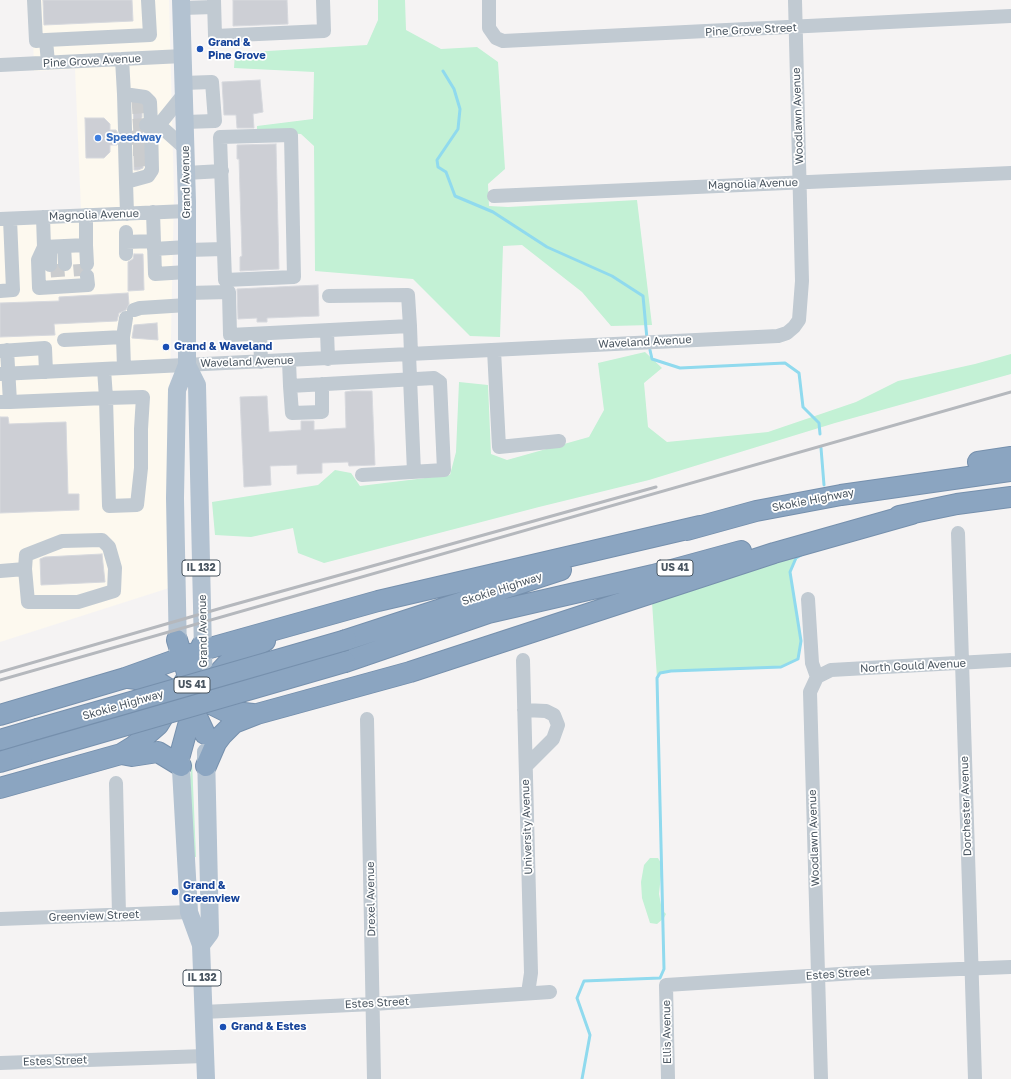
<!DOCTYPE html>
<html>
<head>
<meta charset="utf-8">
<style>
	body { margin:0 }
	canvas { display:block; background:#f5f3f3 }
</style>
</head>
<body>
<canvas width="1011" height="1079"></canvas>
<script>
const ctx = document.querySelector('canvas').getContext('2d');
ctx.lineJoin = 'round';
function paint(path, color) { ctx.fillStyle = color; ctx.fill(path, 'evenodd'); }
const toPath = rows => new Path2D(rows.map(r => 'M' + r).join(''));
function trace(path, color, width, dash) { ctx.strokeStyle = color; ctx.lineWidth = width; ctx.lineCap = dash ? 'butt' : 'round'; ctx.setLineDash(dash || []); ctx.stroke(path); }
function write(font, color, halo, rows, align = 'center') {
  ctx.font = font + ' "Golos Text",sans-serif'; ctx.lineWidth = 3.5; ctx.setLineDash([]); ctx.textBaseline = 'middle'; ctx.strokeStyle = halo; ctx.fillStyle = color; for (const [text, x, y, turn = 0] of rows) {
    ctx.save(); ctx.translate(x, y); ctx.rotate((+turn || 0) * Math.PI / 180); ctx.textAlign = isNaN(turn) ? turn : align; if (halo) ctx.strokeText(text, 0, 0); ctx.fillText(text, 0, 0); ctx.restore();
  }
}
const commercial = toPath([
	[32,0,169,0,174,193,170,383,169,588,0,642,0,214,81,210,75,69,34,71]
]);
const green = toPath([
	[378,0,405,0,406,30,441,49,477,47,498,62,505,169,488,184,489,206,508,207,637,200,652,325,611,326,582,292,522,245,503,246,500,337,470,336,413,279,315,271,314,146,301,134,257,132,257,126,313,119,314,72,234,68,235,53,367,45,378,20],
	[645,352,662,368,644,383,648,427,667,442,768,432,856,402,898,381,975,364,1011,354,1011,374,835,423,649,480,539,507,324,563,298,553,293,528,251,537,215,535,212,502,318,485,335,470,351,473,360,486,450,475,456,452,459,382,488,385,491,454,507,460,589,437,604,410,598,363],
	[796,558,790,572,801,641,798,659,781,667,671,671,660,673,657,678,652,602,755,567],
	[192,760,196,857,194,857,190,780],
	[650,858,658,858,662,865,659,894,662,910,666,914,664,918,657,924,650,923,642,898,641,882,644,865]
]);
const stream = toPath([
	[443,71,454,89,460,109,458,129,437,160,438,167,446,172,455,196,493,212,547,247,612,276,643,296,647,339],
	[650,350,652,359,680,368,785,363,799,373,803,407,819,423,820,434],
	[821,448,824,485],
	[582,1079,590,1035,577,998,584,981,660,978,664,969,657,678,660,673,671,671,781,667,798,659,801,641,790,572,796,558,803,554]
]);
const building = toPath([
	[43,0,132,0,133,21,44,25,43,0],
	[233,0,287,0,288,24,233,26,233,0],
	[260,80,263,112,253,114,254,128,237,128,236,115,224,115,222,82,260,80],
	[133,104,142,106,142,117,138,125,143,133,143,168,138,170,134,170,134,144,130,137,134,130,133,104],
	[85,118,104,118,110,124,110,130,116,130,120,137,117,145,110,145,110,152,104,158,86,158,85,118],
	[276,144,279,269,240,271,240,257,242,256,239,159,237,159,237,145,276,144],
	[134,254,143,254,144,290,128,291,128,262,133,259,134,254],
	[318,285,319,316,267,318,267,322,257,322,257,318,238,319,237,289,318,285],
	[128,293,129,304,126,310,119,313,117,321,54,324,55,335,0,337,0,303,59,301,59,297,128,293],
	[157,323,158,340,132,338,134,325,157,323],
	[352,391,372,391,375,465,349,466,348,462,322,463,322,473,297,474,297,465,270,466,271,485,244,487,240,397,267,396,269,432,301,430,301,421,314,421,314,430,346,428,345,392,352,391],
	[0,417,8,417,9,424,66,422,68,494,79,494,79,510,0,513,0,417],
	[102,554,105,582,41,585,40,559,45,557,102,554]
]);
const minorTunnel = toPath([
	[132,107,146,106],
	[133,126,146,125],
	[125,138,146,137],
	[133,149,147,149],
	[134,160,147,159],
	[57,264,58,277],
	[80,264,81,276]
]);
const minor = toPath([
	[34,0,36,41,46,40],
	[214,0,215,36,324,31,323,0],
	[489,0,489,28,496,38,503,41,1011,16],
	[182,8,214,7],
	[122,59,124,94,145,97,150,102,151,125,146,125],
	[48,63,46,40,150,35,148,0],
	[0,65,183,56],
	[183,83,212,82,215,121,185,122],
	[124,94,125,130],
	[159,125,184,94],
	[291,135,294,277,225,280,220,137,291,135],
	[125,144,126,182],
	[186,173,222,171],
	[494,196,1011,173],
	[153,212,155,274,187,272],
	[127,214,126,182,148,176,152,170,151,125,159,125,186,149],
	[43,217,44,247,38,260,39,288,88,285,87,276],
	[0,219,187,211],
	[126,232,126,254],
	[126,242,154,241],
	[86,245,87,264],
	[64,246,65,264],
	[44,247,86,245,86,215],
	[50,247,50,265],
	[154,249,187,247],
	[187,250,224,249],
	[0,291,13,290,10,219],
	[187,293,229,292,230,335,410,326,411,354],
	[329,296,408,295,410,326],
	[134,310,140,308,187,305],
	[327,331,328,359],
	[260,334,261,362],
	[123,337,126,318],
	[64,340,123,337,124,368],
	[7,350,10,402],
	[494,350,499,447,559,441],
	[0,351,45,348,46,372],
	[409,354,414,472],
	[289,361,290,386,434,378,440,382,444,470,362,475],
	[0,374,778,336,787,333,794,327,799,320,802,281,795,0],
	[290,386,292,413,322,412,322,384],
	[0,402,10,402,106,398,143,397,141,429,141,468,137,505,109,506,106,398,104,369],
	[958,533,975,1079],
	[102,540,109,547,115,568,114,591,78,602,28,602,25,569,26,555,62,541,102,540],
	[0,571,25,569],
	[808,599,812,663,817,677,810,692,821,1079],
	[523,660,531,973,528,993],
	[817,677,831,670,1011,660],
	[524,710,546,711,554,715,558,725,553,739,526,766],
	[367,719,374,1079],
	[116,783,119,915],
	[0,919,189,912],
	[203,1012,373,1004,550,992],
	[0,1063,205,1056],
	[668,1079,666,985,856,973,1011,967]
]);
const major = toPath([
	[187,365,197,385,204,695],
	[178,655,175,498,177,390,187,365,187,202,181,0],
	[180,752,189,912,201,945,206,1079],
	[201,945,210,933,206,752]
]);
const highway = toPath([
	[978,462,1011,457],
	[899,516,957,504,1011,497],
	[687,530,756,511,841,495,1011,471],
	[177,640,188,676,199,694,209,703,225,711,253,714],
	[346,640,561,570],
	[345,662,488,613,653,575,741,551],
	[129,678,158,682,179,696,198,719,205,734],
	[0,715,125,678,203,650,378,601,700,526],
	[0,740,37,729],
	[121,754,132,756,158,752,181,766],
	[180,755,192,711,199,694,227,664,246,651,265,641],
	[0,762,37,751],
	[206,766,216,743,222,735,234,723,257,714,410,672,774,553,912,514],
	[0,788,121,754,134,746,158,725,188,676,202,645]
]);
const rail = toPath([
	[0,672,225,607,656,487],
	[0,680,1011,392]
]);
const highwayBridge = toPath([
	[37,729,346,640],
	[37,751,345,662]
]);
const markers = [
	[200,49,4,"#1a4fb4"],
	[98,138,4,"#3f7fe0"],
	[166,347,4,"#1a4fb4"],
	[175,892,4,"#1a4fb4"],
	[223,1027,4,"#1a4fb4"]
];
const shields = [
	[201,568,38],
	[675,568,36],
	[192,685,36],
	[202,978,38]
];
const shieldNames = [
	["IL 132",201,568],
	["US 41",675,568],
	["US 41",192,685],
	["IL 132",202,978]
];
const streetNames = [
	["Pine Grove Street",751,30,-3],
	["Pine Grove Avenue",92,61,-3],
	["Woodlawn Avenue",798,116,-92],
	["Grand Avenue",186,182,-91],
	["Magnolia Avenue",753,184,-2],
	["Magnolia Avenue",94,215,-2],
	["Waveland Avenue",645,342,-3],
	["Waveland Avenue",247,362,-2],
	["Skokie Highway",813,500,-11],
	["Skokie Highway",502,589,-18],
	["Grand Avenue",203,631,-91],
	["North Gould Avenue",913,666,-3],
	["Skokie Highway",123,705,-16],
	["Dorchester Avenue",966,806,-92],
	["University Avenue",527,827,-92],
	["Woodlawn Avenue",814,838,-92],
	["Drexel Avenue",371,899,-91],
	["Greenview Street",94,916,-2],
	["Estes Street",838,974,-4],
	["Estes Street",377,1003,-3],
	["Ellis Avenue",667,1032,-91],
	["Estes Street",55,1061,-2]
];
const transitNames = [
	["Grand &",208,43],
	["Pine Grove",208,56],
	["Grand & Waveland",174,347],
	["Grand &",183,886],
	["Greenview",183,899],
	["Grand & Estes",231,1027]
];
const shopNames = [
	["Speedway",106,138]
];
paint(commercial, '#fdf9ef');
paint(green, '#c3f1d5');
trace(stream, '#90daee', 3);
paint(building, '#cdcfd5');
trace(building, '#d7d9de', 1);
trace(minorTunnel, '#caccce', 14, [14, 7]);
trace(highway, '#7690ad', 22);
trace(minor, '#c1cad2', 14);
trace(major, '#b3c2d1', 18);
trace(highway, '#8ba5c1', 20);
trace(rail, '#b5b8bd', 3);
trace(highwayBridge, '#7690ad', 22, []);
trace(highwayBridge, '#8ba5c1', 20);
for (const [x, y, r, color] of markers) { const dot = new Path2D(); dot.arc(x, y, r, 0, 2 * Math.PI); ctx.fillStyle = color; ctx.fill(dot); trace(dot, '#fff', 1.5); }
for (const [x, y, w] of shields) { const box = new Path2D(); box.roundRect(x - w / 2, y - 8, w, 16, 3); ctx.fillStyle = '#fff'; ctx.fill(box); trace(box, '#4a5661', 1); }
write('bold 10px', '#4a5661', null, shieldNames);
write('11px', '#4a5661', '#fff', streetNames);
write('bold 11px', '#164399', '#fff', transitNames, 'left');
write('bold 11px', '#366cbe', '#fff', shopNames, 'left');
</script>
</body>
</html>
